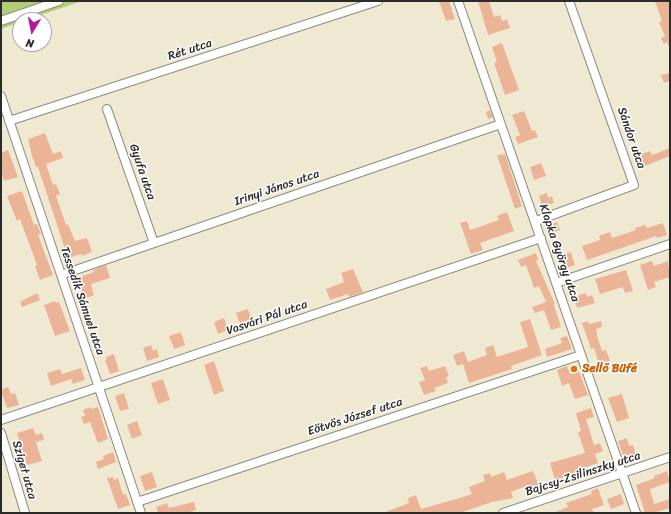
<!DOCTYPE html>
<html>
<head>
<meta charset="utf-8">
<style>
	body { margin:0 }
	#map { position:relative; width:671px; height:514px; overflow:hidden; background:#f0e9d1; font-family:Sriracha,sans-serif }
	canvas { display:block }
	.frame { position:absolute; inset:0; border:2px solid #2b2b2b; pointer-events:none }
	.north { position:absolute; left:12px; top:12px; width:40px; height:40px; box-sizing:border-box; background:#fff; border:1px solid #aaa; border-radius:50%; rotate:190deg; font-size:11px; font-weight:700; line-height:16px; text-align:center; color:#2b2b2b }
	.north::after { content:''; display:block; margin:auto; width:14px; height:18px; background:#b5179e; clip-path:polygon(50% 0,100% 100%,50% 72%,0 100%) }
</style>
</head>
<body>
<div id="map">
<canvas width="671" height="514"></canvas>
<div class="frame"></div>
<div class="north">N</div>
</div>
<script>
const ctx = document.querySelector('canvas').getContext('2d');
ctx.lineJoin = 'round';
function paint(path, color) { ctx.fillStyle = color; ctx.fill(path, 'evenodd'); }
const toPath = rows => new Path2D(rows.map(r => 'M' + r).join(''));
function trace(path, color, width, dash) { ctx.strokeStyle = color; ctx.lineWidth = width; ctx.lineCap = dash ? 'butt' : 'round'; ctx.setLineDash(dash || []); ctx.stroke(path); }
function write(font, color, halo, rows, align = 'center') {
  ctx.font = font + ' Sriracha,sans-serif'; ctx.lineWidth = 3; ctx.setLineDash([]); ctx.textBaseline = 'middle'; ctx.strokeStyle = halo; ctx.fillStyle = color; for (const [text, x, y, turn = 0] of rows) {
    ctx.save(); ctx.translate(x, y); ctx.rotate((+turn || 0) * Math.PI / 180); ctx.textAlign = isNaN(turn) ? turn : align; if (halo) ctx.strokeText(text, 0, 0); ctx.fillText(text, 0, 0); ctx.restore();
  }
}
const green = toPath([
	[1,1,82,1,26,20,20,20,20,22,1,29]
]);
const building = toPath([
	[439,1,449,1,455,19,446,21],
	[478,1,489,1,494,17,500,15,502,21,507,19,510,28,488,35],
	[655,1,670,1,670,49,667,42,664,44,661,38,665,36,659,22,662,21],
	[502,43,519,90,505,95,494,63,497,62,492,47],
	[670,73,670,81,664,83,661,75],
	[490,110,493,117,488,119,486,112],
	[524,111,532,131,535,130,538,137,518,144,515,137,520,135,512,115],
	[45,133,53,154,61,151,63,158,46,164,53,185,56,184,60,194,56,196,66,225,68,224,75,241,86,238,88,240,92,252,82,256,81,254,68,258,38,167,36,167,32,156,28,139],
	[670,148,670,156,642,167,637,156,650,151,652,155],
	[8,150,18,177,4,181,1,172,1,153],
	[505,154,522,206,515,209,497,155],
	[541,163,546,176,534,180,530,167],
	[22,191,34,225,37,224,41,234,38,235,53,275,40,280,35,266,37,265,20,219,17,221,7,196],
	[547,193,548,198,552,196,554,203,542,207,539,196],
	[507,212,514,231,480,243,483,250,471,254,460,223,467,221,470,230,499,220,497,216],
	[557,222,560,230,552,233,549,225],
	[663,223,667,235,657,238,656,236,587,260,582,246,600,240,599,236,610,232,612,238,636,230,635,228,645,225,647,228],
	[571,252,575,265,563,269,559,256],
	[536,253,538,260,536,261,555,304,554,305,561,327,551,330,544,310,535,313,532,307,546,302,539,286,534,288,526,265,521,267,518,260],
	[652,261,654,266,668,261,670,277,654,282,656,287,648,290,640,265],
	[106,265,110,278,91,284,94,295,84,299,77,278,94,272,93,270],
	[353,269,363,292,349,297,348,294,330,300,326,289,344,282,341,273],
	[626,270,633,291,625,293,623,287,600,294,595,279],
	[586,293,587,297,592,295,595,303,577,308,574,297],
	[35,294,38,294,40,300,22,307,20,302],
	[55,301,56,303,59,302,70,331,55,336,44,305],
	[248,309,253,324,242,328,236,313],
	[224,318,228,330,218,334,214,322],
	[530,319,542,355,511,366,512,369,469,383,463,364,457,366,453,355,464,351,468,362,487,355,485,348,493,345,497,357,528,347,520,322],
	[588,321,589,324,601,321,602,327,596,329,598,339,602,351,606,350,610,361,599,364,594,348,591,349,582,323],
	[181,332,185,345,174,349,169,336],
	[567,336,572,349,547,357,545,349,562,343,560,338],
	[151,345,153,351,157,349,159,357,147,361,143,348],
	[114,354,119,371,110,374,105,360,107,359,106,357],
	[214,361,224,391,214,395,204,365],
	[427,366,429,371,445,366,449,376,446,377,448,383,434,388,436,391,424,395,419,382,425,380,420,368],
	[567,366,570,374,579,371,588,395,575,399,569,383,562,386,557,370],
	[81,368,85,380,73,384,71,379,51,386,47,373,60,369,62,374],
	[163,379,170,400,158,404,151,383],
	[8,387,11,394,15,393,19,405,7,408,1,390],
	[124,393,129,409,120,411,115,396],
	[622,394,629,418,617,422,608,398],
	[91,407,92,409,98,407,108,439,98,443,90,422,84,424,81,417,85,416,83,410],
	[591,408,594,417,586,419,594,445,600,443,603,451,595,454,598,463,580,469,581,473,555,480,550,463,585,453,578,432,581,431,576,413],
	[137,421,142,435,132,439,127,425],
	[33,428,36,435,42,433,44,440,36,442,42,461,27,465,17,433],
	[627,438,629,446,633,445,636,455,624,459,618,441],
	[113,452,116,462,98,469,96,462,104,459,103,456],
	[533,471,539,486,531,489,529,485,511,492,513,498,492,502,460,513,383,513,409,503,408,498,416,495,421,509,463,497,472,494,469,487,485,481,483,475,490,473,491,477,504,472,507,480],
	[667,471,670,482,650,489,654,504,670,499,670,508,653,513,645,513,636,485,655,478,654,476],
	[152,472,157,487,145,491,140,476],
	[113,477,114,480,118,478,123,495,126,494,130,505,118,509,107,478],
	[598,488,604,505,592,509,594,513,553,513,568,507,566,503,592,494,591,491],
	[621,494,624,504,611,509,607,499],
	[194,502,196,510,187,513,158,513,156,507,167,503,169,508]
]);
const street = toPath([
	[458,1,636,513],
	[1,21,59,1],
	[1,96,141,513],
	[107,109,154,243],
	[9,121,378,1],
	[536,221,634,185,569,1],
	[61,275,501,124],
	[556,283,670,244],
	[1,420,541,238],
	[1,433,25,513],
	[137,502,581,355],
	[503,513,670,457]
]);
const markers = [
	[574,369,4,"#e8710a"]
];
const streetNames = [
	["Rét utca",190,50,-18],
	["Sándor utca",631,138,71],
	["Gyufa utca",142,172,71],
	["Irinyi János utca",277,188,-19],
	["Klapka György utca",559,253,71],
	["Tessedik Sámuel utca",82,301,71],
	["Vasvári Pál utca",267,318,-19],
	["Eötvös József utca",355,417,-18],
	["Sziget utca",24,470,74],
	["Bajcsy-Zsilinszky utca",583,474,-18]
];
const foodNames = [
	["Sellő Büfé",582,369]
];
paint(green, '#b2cf76');
paint(building, '#ecb497');
trace(street, '#8e8a7e', 10);
trace(street, '#fff', 8);
for (const [x, y, r, color] of markers) { const dot = new Path2D(); dot.arc(x, y, r, 0, 2 * Math.PI); ctx.fillStyle = color; ctx.fill(dot); trace(dot, '#fff', 1.5); }
write('12px', '#2b2b2b', '#fff', streetNames);
write('bold 12px', '#c56008', '#fff', foodNames, 'left');
</script>
</body>
</html>
